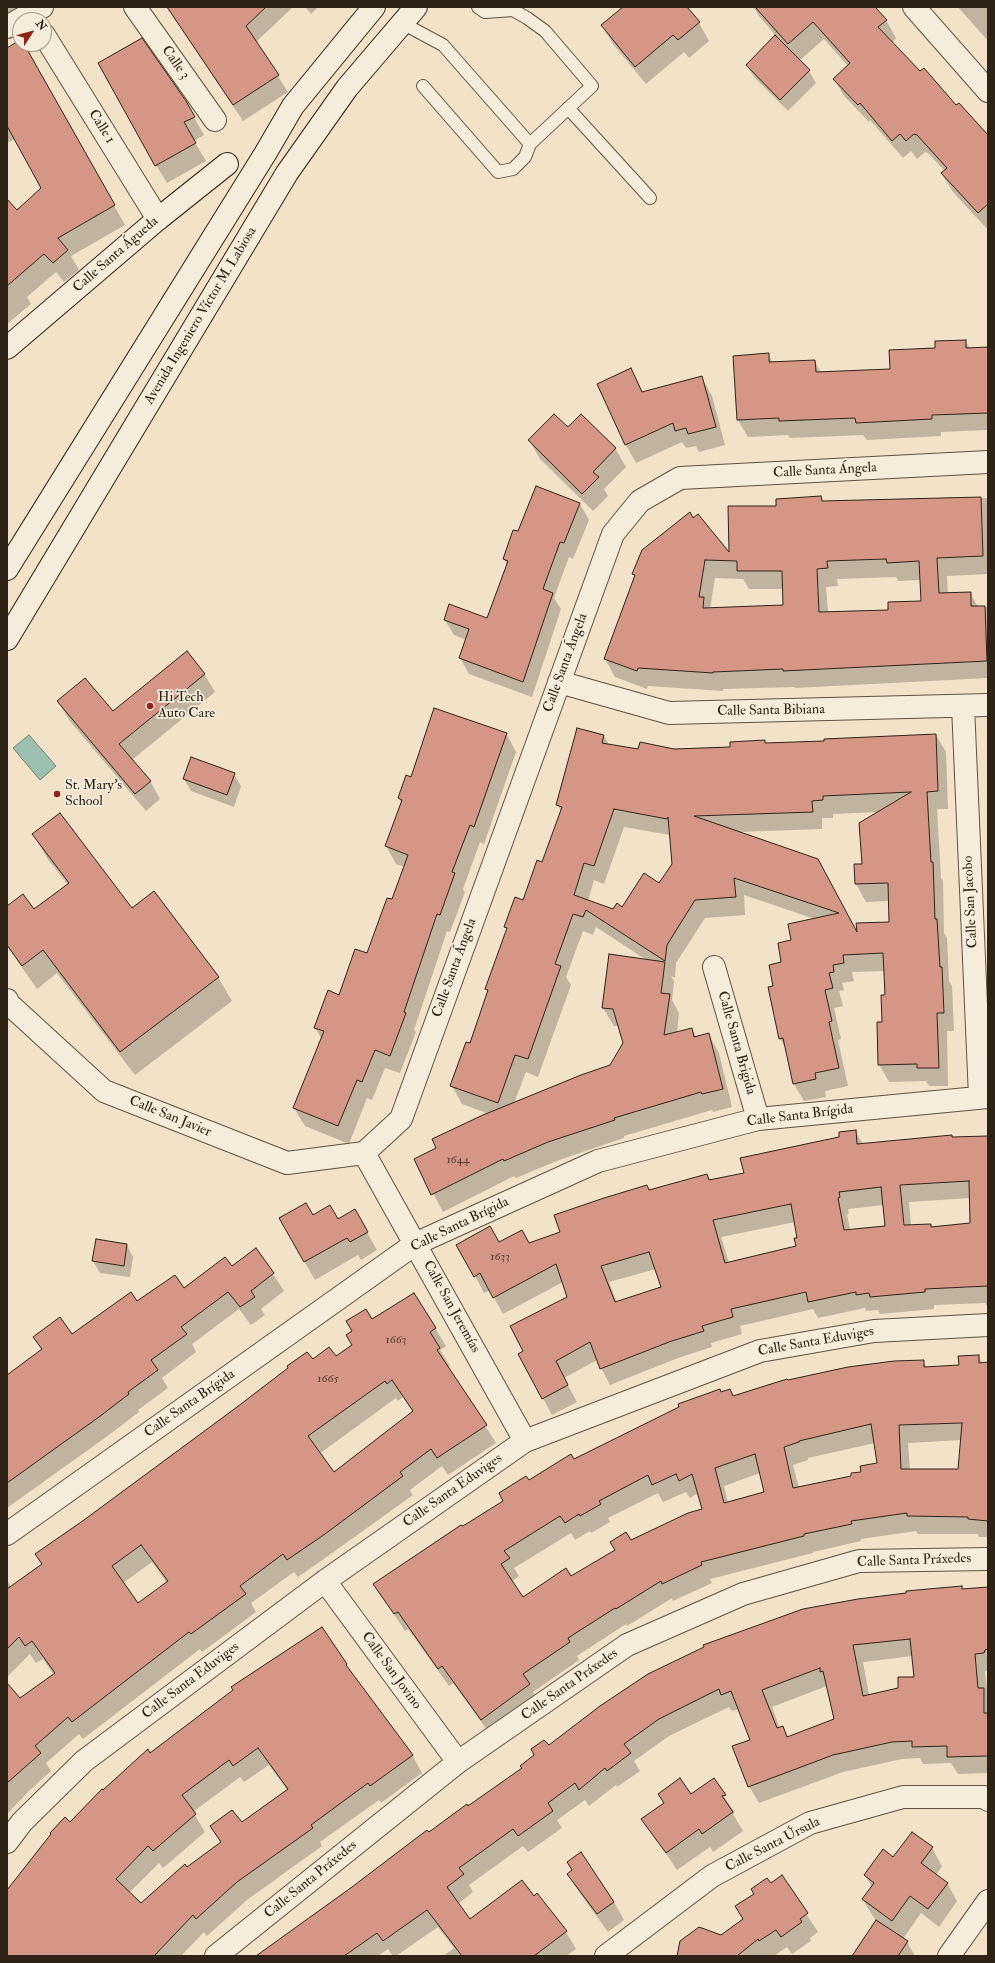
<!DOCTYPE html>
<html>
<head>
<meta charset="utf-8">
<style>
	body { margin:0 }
	#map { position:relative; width:995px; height:1963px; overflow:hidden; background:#f1e2c8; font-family:"IM FELL Double Pica",serif }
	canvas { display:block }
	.frame { position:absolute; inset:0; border:8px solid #2e2316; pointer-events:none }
	.north { position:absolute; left:12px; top:12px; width:40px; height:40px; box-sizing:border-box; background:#f6ecdb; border:1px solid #a69c8c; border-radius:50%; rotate:54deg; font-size:11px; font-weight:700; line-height:16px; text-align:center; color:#2e2316 }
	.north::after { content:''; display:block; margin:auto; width:14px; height:18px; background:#8f2418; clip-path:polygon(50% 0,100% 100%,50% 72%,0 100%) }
</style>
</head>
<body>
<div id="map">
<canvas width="995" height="1963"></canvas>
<div class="frame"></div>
<div class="north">N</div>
</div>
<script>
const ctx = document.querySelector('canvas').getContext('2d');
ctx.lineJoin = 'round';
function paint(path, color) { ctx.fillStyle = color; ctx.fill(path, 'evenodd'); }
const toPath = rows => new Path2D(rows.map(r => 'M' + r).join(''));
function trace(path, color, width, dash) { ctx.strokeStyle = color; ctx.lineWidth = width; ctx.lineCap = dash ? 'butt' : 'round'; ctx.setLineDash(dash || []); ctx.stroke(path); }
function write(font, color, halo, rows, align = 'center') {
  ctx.font = font + ' "IM FELL Double Pica",serif'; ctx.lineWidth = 3.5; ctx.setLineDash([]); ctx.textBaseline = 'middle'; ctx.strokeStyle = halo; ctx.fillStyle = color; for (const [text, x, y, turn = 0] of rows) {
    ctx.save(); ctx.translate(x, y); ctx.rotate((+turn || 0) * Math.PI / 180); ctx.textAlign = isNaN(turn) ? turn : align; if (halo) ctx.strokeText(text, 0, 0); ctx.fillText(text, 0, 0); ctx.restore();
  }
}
const water = toPath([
	[29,735,56,766,40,780,13,748,29,735]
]);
const shadow = toPath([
	[7,7,33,7,7,22],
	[167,7,293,7,256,42,288,92,243,121],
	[305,7,318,7,311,14],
	[625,7,686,7,699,23,709,41,689,58,684,52,646,84,613,44,602,26],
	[754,7,874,7,886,20,896,38,892,43,988,146,988,230,953,192,942,174,945,171,928,153,925,152,917,159,911,151,903,158,870,120,869,122,845,97,834,79,848,66,824,39,799,61,809,71,816,83,788,111,754,77,747,65,776,36,759,16],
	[958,7,988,7,988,41],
	[20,42,32,60,125,225,71,256,79,270,64,282,56,272,27,297,31,304,7,324,7,200,16,211,67,233,15,139,7,143,7,49],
	[185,101,204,135,194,141,206,161,167,183,156,165],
	[965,341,970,348,988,348,988,430,941,432,941,436,867,440,863,435,790,438,788,435,748,437,738,420,734,357,768,354,773,363,815,361,821,373,891,370,936,349],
	[631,370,643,393,702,378,712,396,725,445,699,452,696,446,686,448,682,442,636,463,626,445,598,385],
	[568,429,615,448,626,467,604,489,608,496,593,511,540,459,529,440],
	[821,497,824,502,988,498,988,574,947,576,948,594,970,593,978,607,988,607,988,678,795,688,794,687,723,689,723,691,648,686,647,689,615,677,605,659,635,577,633,573,693,519,730,555,778,507],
	[896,577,898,581,921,580,922,602,889,611,828,612,826,587,838,586,837,579],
	[715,578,743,579,749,589,784,589,784,606,710,609],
	[580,504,589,520,573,559,569,557,554,598,561,609,532,697,469,674,460,658,466,640,454,635,445,620,488,619,507,565,504,559,518,533],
	[204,674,215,692,132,760,150,781,160,799,146,811,69,720,58,702,113,712],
	[506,733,516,752,484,844,480,842,463,889,465,892,450,932,447,931,414,1030,416,1032,400,1073,385,1068,372,1100,367,1098,349,1144,305,1126,294,1108,322,1040,315,1027,339,996,368,954,392,901,405,867,396,864,386,846,402,804,399,798,411,778],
	[936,735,946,752,948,809,937,809,941,878,943,881,944,933,947,938,949,981,952,986,954,1031,947,1031,948,1086,929,1086,926,1081,889,1082,879,1064,886,996,885,971,852,972,854,981,842,983,844,990,839,991,843,1006,834,1008,841,1039,838,1040,848,1086,825,1091,826,1097,804,1101,794,1084,786,1049,780,1039,769,988,775,987,792,941,815,919,744,895,745,915,705,918,676,963,675,978,671,976,674,981,672,1000,679,1013,677,1033,692,1029,697,1038,709,1035,719,1053,732,1107,713,1112,712,1110,624,1136,624,1138,559,1160,516,1178,514,1176,443,1212,415,1159,437,1148,489,1114,462,1104,452,1086,470,1044,489,993,486,989,507,930,505,926,523,901,543,863,561,811,558,805,604,736,609,745,639,750,731,748,765,741,766,744,825,742],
	[880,812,856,884,866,902,889,901,890,923,858,934,818,860,738,832,822,829,822,818,833,818,833,814],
	[624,827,670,835,673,864,660,884,622,908,614,910,588,901,594,880,604,884],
	[596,927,648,961,603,1008,614,1026,619,1026,624,1043,610,1066,514,1103,526,1072,538,1077,571,985,566,977,583,931,593,935],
	[234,774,241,786,234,807,191,791,184,779],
	[33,834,218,977,232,1001,135,1075,57,973,37,989,7,946,7,907,34,910,68,885,47,858],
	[855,1131,863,1144,952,1136,953,1138,988,1137,988,1307,985,1303,934,1305,934,1309,880,1314,878,1310,866,1311,865,1308,818,1318,813,1309,740,1326,742,1334,711,1343,712,1347,678,1358,610,1385,597,1360,564,1378,577,1402,552,1415,519,1354,525,1352,568,1297,563,1282,503,1314,490,1290,484,1293,475,1276,499,1243,529,1244,561,1232,647,1186,650,1191,707,1175,710,1181,745,1174,840,1138],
	[970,1198,971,1224,932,1227,930,1225,911,1225,909,1202],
	[884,1205,887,1227,850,1230,847,1214,849,1214,848,1209],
	[795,1222,798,1239,797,1247,729,1263,721,1237],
	[656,1269,662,1288,617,1302,609,1282],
	[355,1211,377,1250,361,1260,358,1255,315,1280,280,1219,312,1216,338,1220],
	[127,1245,133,1257,130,1277,100,1273,93,1261],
	[231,1268,273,1274,284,1291,261,1309,265,1315,251,1325,239,1309,192,1344,196,1352,162,1378,168,1388,138,1410,139,1412,109,1435,7,1508,7,1377,42,1351,34,1338,72,1335,137,1302,184,1290],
	[414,1294,446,1346,440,1350,450,1366,448,1368,496,1443,448,1475,442,1466,410,1490,413,1495,335,1551,298,1577,294,1572,251,1603,256,1612,202,1652,200,1649,83,1739,79,1734,46,1763,51,1771,30,1790,7,1814,7,1684,20,1699,54,1675,43,1659,36,1663,30,1654,7,1677,7,1580,11,1587,42,1565,36,1555,312,1361,335,1357,353,1346,372,1321],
	[403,1397,413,1412,333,1473,319,1454,396,1398,398,1401],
	[152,1562,167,1583,138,1605,123,1583],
	[978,1356,983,1364,988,1363,988,1537,979,1537,978,1534,918,1534,916,1531,861,1539,861,1541,813,1552,813,1553,710,1579,712,1583,673,1601,672,1598,627,1626,626,1624,577,1656,579,1660,533,1692,539,1702,492,1737,453,1683,449,1686,408,1629,405,1631,375,1585,504,1501,528,1482,721,1393,730,1390,734,1397,788,1381,923,1361,927,1368,960,1366],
	[962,1440,959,1470,910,1470,908,1443],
	[875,1443,878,1464,852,1477,799,1488,793,1465,808,1460,808,1458],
	[760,1473,765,1493,728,1503,724,1486],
	[686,1492,690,1498,698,1493,703,1510,631,1541,571,1578,522,1599,511,1582,519,1576,514,1568,571,1533,575,1540,590,1531,591,1533,610,1522,608,1518,658,1493,663,1502],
	[961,1587,963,1590,988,1588,988,1671,985,1671,988,1698,988,1773,958,1774,951,1763,923,1764,920,1758,902,1759,843,1772,759,1803,749,1786,751,1740,739,1709,732,1711,729,1707,669,1736,634,1761,640,1771,617,1787,616,1785,589,1806,585,1800,557,1820,562,1828,528,1852,523,1846,469,1885,473,1892,458,1904,470,1920,534,1897,566,1932,576,1949,566,1956,443,1956,454,1948,438,1927,396,1956,393,1956,388,1949,378,1956,258,1956,429,1833,523,1769,548,1746],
	[913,1656,915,1678,899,1689,869,1695,863,1662],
	[827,1686,835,1720,788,1737,783,1727,780,1729,772,1707],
	[322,1628,353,1676,412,1755,422,1773,381,1803,379,1800,320,1842,322,1846,247,1900,207,1936,204,1932,181,1956,7,1956,7,1891,70,1823,103,1791,150,1754],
	[269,1765,287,1790,241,1824,211,1826,221,1843,141,1905,129,1893,159,1863,163,1868,205,1832,193,1812,240,1777,244,1782],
	[713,1780,735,1813,733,1814,743,1831,713,1852,710,1847,677,1870,643,1819,691,1795],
	[932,1848,942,1866,936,1875,947,1883,957,1901,939,1927,921,1913,903,1939,907,1942,915,1956,854,1956,877,1920,874,1918,863,1900,872,1887,865,1875,893,1858],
	[568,1874,614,1902,624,1920,608,1932,579,1892],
	[782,1877,818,1932,810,1938,811,1941,792,1954,787,1947,774,1956,678,1956,721,1936,744,1920,771,1884]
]);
const building = toPath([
	[167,7,266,7,246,26,279,75,233,105,167,7],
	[623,7,687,7,700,22,678,40,673,35,635,67,601,25,623,7],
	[755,7,875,7,887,20,878,27,920,71,924,68,956,105,959,103,988,135,988,204,978,213,941,173,947,168,917,135,914,134,906,141,900,134,892,141,860,103,858,105,833,79,850,63,813,22,788,44,755,7],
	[775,35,810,70,780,100,746,65,775,35],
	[142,38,186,101,195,117,184,122,196,143,155,166,98,63,142,38],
	[20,40,20,44,24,44,115,205,58,238,68,250,53,263,44,254,7,286,7,199,17,210,41,188,7,126,7,48,20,40],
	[966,340,966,348,988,347,988,413,932,415,932,419,856,423,855,418,779,421,779,418,737,420,733,356,769,353,769,362,815,360,816,372,890,369,889,350,935,348,935,341,966,340],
	[631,368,642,392,702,376,716,427,688,434,686,428,675,431,673,423,625,445,597,384,631,368],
	[554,414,568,427,581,414,616,448,593,472,599,477,582,494,528,440,554,414],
	[536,486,580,503,564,543,560,542,543,589,553,593,523,682,459,658,469,629,444,620,449,604,487,618,508,561,503,559,513,530,518,531,536,486],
	[821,496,822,501,981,497,983,556,937,558,939,593,971,592,971,606,985,606,987,661,783,671,783,669,713,672,713,673,638,668,637,671,604,659,635,575,632,574,642,550,690,512,693,518,698,514,729,552,728,506,776,506,776,499,821,496],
	[886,559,887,563,919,561,921,601,888,602,888,610,819,612,817,569,828,568,827,561,886,559],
	[705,560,737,561,737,571,782,571,783,605,703,608,704,597,699,597,705,560],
	[187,651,205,674,119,744,151,781,135,794,57,701,85,678,113,711,187,651],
	[434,708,507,733,474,827,470,825,452,872,455,873,440,915,437,914,404,1012,406,1013,390,1056,375,1050,362,1082,357,1080,338,1126,293,1108,324,1031,314,1028,328,990,339,995,355,949,367,953,387,898,392,899,408,855,385,846,402,800,398,798,406,775,411,777,434,708],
	[577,728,604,735,602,743,638,749,640,742,674,749,730,747,730,742,765,740,765,743,824,741,824,739,936,734,938,791,927,792,931,862,933,862,935,919,937,919,940,967,942,967,944,1013,937,1013,939,1068,917,1068,917,1064,878,1065,877,1022,882,1022,881,995,885,995,883,953,843,955,844,963,833,965,834,972,829,973,833,988,825,990,832,1021,829,1022,839,1068,815,1073,816,1079,793,1084,783,1038,779,1039,768,987,773,986,769,965,781,962,778,943,791,940,788,924,839,913,734,878,736,897,695,900,667,945,665,961,586,910,583,917,573,914,555,964,561,966,528,1059,515,1055,498,1103,450,1086,466,1042,470,1043,488,990,485,989,507,928,504,927,515,897,523,900,537,860,542,862,562,807,556,805,577,728],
	[911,792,859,823,862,864,854,864,855,884,888,883,889,922,856,923,857,932,818,859,694,816,813,812,812,801,823,800,823,796,911,792],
	[614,809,667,819,668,817,672,864,659,883,644,873,622,907,617,903,613,909,574,895,584,863,594,866,614,809],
	[191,757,235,773,227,795,183,779,191,757],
	[60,813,132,908,154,891,219,977,120,1052,43,950,22,966,7,945,7,906,23,894,34,909,69,883,32,834,60,813],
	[609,954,665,962,661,993,670,994,664,1035,692,1028,694,1037,709,1033,723,1089,702,1094,701,1092,614,1118,615,1120,548,1142,504,1161,503,1159,431,1195,414,1159,436,1148,432,1139,483,1115,581,1075,610,1065,623,1043,613,1009,602,1008,609,954],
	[856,1130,857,1144,952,1135,952,1137,988,1136,988,1286,925,1289,925,1292,870,1297,869,1293,856,1295,856,1292,808,1302,806,1292,731,1309,733,1317,702,1326,704,1331,669,1342,600,1369,590,1342,556,1361,568,1385,542,1399,518,1354,523,1351,510,1326,567,1297,556,1264,493,1298,480,1273,474,1277,456,1245,490,1226,499,1242,522,1230,529,1243,560,1232,554,1215,604,1198,647,1185,649,1190,707,1174,709,1180,744,1173,740,1158,839,1137,839,1132,856,1130],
	[969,1181,970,1223,931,1227,931,1224,904,1225,900,1185,969,1181],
	[881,1187,885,1226,844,1230,838,1198,840,1197,839,1192,881,1187],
	[791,1204,797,1238,794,1238,796,1246,725,1263,713,1220,791,1204],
	[649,1252,661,1287,615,1302,601,1266,649,1252],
	[306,1203,313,1215,330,1205,338,1219,355,1209,368,1232,350,1242,347,1238,304,1262,279,1218,306,1203],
	[96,1239,127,1244,124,1266,92,1261,96,1239],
	[256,1248,274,1273,251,1291,255,1297,240,1307,228,1292,181,1327,187,1334,151,1360,158,1370,128,1392,129,1394,99,1417,7,1483,7,1375,42,1349,33,1337,60,1317,72,1334,131,1292,137,1301,175,1275,184,1288,225,1257,232,1266,256,1248],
	[414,1293,436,1328,430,1332,440,1348,437,1350,487,1425,437,1458,431,1449,400,1472,403,1476,325,1534,287,1560,283,1554,240,1586,246,1594,191,1634,189,1632,72,1722,68,1717,35,1746,41,1753,7,1783,7,1683,20,1698,55,1673,32,1641,25,1646,19,1637,7,1649,7,1589,42,1564,35,1554,84,1520,237,1407,288,1368,287,1366,307,1352,313,1359,329,1347,336,1356,352,1345,346,1335,352,1331,346,1321,366,1309,372,1319,414,1293],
	[392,1380,413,1411,334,1472,308,1436,385,1381,387,1384,392,1380],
	[141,1545,168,1581,138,1603,112,1566,141,1545],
	[979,1355,979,1363,988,1362,988,1521,968,1519,968,1517,907,1516,907,1513,851,1521,852,1524,804,1534,804,1536,701,1562,702,1565,662,1584,661,1581,616,1609,615,1608,568,1638,570,1642,523,1674,530,1684,481,1720,442,1666,438,1669,398,1612,394,1614,373,1584,461,1525,463,1526,503,1501,499,1493,526,1476,529,1480,571,1454,574,1459,679,1407,678,1404,720,1389,721,1392,730,1389,733,1396,787,1379,788,1380,848,1367,894,1361,924,1360,924,1367,959,1365,958,1356,979,1355],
	[962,1423,958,1469,901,1469,899,1425,962,1423],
	[871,1424,877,1463,860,1466,861,1472,851,1473,851,1476,793,1488,784,1447,799,1442,799,1441,871,1424],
	[755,1454,764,1492,724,1503,715,1468,755,1454],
	[676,1474,679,1481,692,1474,702,1509,688,1513,631,1540,626,1532,610,1542,615,1550,571,1576,566,1568,523,1597,501,1564,510,1558,504,1551,560,1516,565,1523,579,1514,580,1516,601,1504,599,1501,648,1475,652,1485,676,1474],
	[962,1586,962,1589,988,1587,988,1649,985,1650,984,1653,975,1654,978,1688,984,1688,984,1713,988,1713,988,1756,947,1757,947,1746,912,1747,912,1741,892,1742,833,1755,748,1787,732,1746,750,1740,731,1691,721,1695,719,1689,659,1719,624,1744,631,1753,607,1771,605,1768,579,1790,575,1783,548,1803,553,1811,518,1836,513,1829,459,1868,464,1874,447,1887,470,1919,522,1880,534,1896,537,1893,567,1931,534,1956,462,1956,427,1910,383,1941,377,1933,344,1956,256,1956,352,1887,427,1830,429,1832,467,1804,468,1806,522,1768,520,1766,534,1755,531,1749,544,1740,549,1745,600,1706,648,1674,704,1647,703,1645,803,1609,858,1599,906,1593,906,1591,962,1586],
	[910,1639,914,1677,898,1677,898,1688,863,1696,853,1645,910,1639],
	[820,1668,820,1672,823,1671,834,1719,787,1737,783,1726,777,1728,762,1690,820,1668],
	[322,1627,347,1664,346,1665,413,1755,370,1786,368,1783,311,1825,313,1828,237,1882,196,1919,193,1915,154,1956,7,1956,7,1890,51,1834,50,1833,65,1817,70,1822,102,1789,103,1790,148,1749,150,1753,233,1690,231,1687,322,1627],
	[258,1748,288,1789,242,1822,232,1810,210,1826,221,1842,187,1867,185,1864,141,1903,116,1879,148,1846,153,1851,196,1814,182,1795,229,1760,233,1766,258,1748],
	[680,1778,691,1794,714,1778,726,1795,722,1796,733,1812,702,1834,699,1829,666,1853,641,1819,664,1803,658,1794,680,1778],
	[912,1832,933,1847,921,1863,948,1883,928,1909,910,1896,892,1921,862,1899,874,1883,864,1875,883,1849,893,1857,912,1832],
	[581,1852,614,1902,597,1914,567,1874,572,1870,567,1862,581,1852],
	[782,1875,808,1913,800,1919,802,1922,781,1937,776,1930,759,1941,758,1939,737,1956,677,1956,680,1941,699,1927,721,1935,743,1919,735,1906,754,1894,751,1889,767,1878,771,1883,782,1875],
	[876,1920,908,1941,898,1956,852,1956,876,1920]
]);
const lane = toPath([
	[402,23,443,45,530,144,592,86,545,31,527,18,513,10,485,12,478,7],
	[423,86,498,172,513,169,525,157,530,144],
	[568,108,650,198]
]);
const street = toPath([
	[135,7,215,120],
	[914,7,988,91],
	[7,27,42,7],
	[44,35,158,219],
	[559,682,669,713,988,705],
	[963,706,980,1097],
	[714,967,758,1119],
	[7,1000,9,1004,104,1091,287,1163,364,1153],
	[364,1153,401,1119,613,534,640,501,680,478,988,462],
	[364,1153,525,1441],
	[7,1534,415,1244,598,1161,758,1119,988,1097],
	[325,1581,458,1762],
	[7,1842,22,1822,84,1761,325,1581,525,1441,760,1351,874,1331,988,1325],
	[216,1956,458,1762,627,1645,743,1594,859,1561,988,1559],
	[606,1956,712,1876,810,1823,903,1797,984,1797,988,1800],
	[949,1956,988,1901]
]);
const secondary = toPath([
	[7,348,158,219,227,164],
	[7,569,265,154,293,106,374,7],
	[7,639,287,173,347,88,416,7]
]);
const markers = [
	[150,706,4,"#8f2418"],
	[57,794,4,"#8f2418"]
];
const numberNames = [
	["1644",458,1160],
	["1633",500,1257],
	["1663",396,1340],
	["1665",328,1379]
];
const streetNames = [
	["Calle 3",175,63,55],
	["Calle 1",101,127,58],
	["Calle Santa Águeda",116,255,-41],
	["Avenida Ingeniero Víctor M. Labiosa",201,316,-59],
	["Calle Santa Ángela",825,471,-3],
	["Calle Santa Ángela",566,663,-70],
	["Calle Santa Bibiana",771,711,-1],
	["Calle San Jacobo",971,902,-93],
	["Calle Santa Ángela",455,968,-70],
	["Calle Santa Brigida",736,1043,74],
	["Calle Santa Brígida",800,1116,-7],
	["Calle San Javier",170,1117,22],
	["Calle Santa Brígida",460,1225,-26],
	["Calle San Jeremías",451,1307,61],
	["Calle Santa Eduviges",816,1342,-10],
	["Calle Santa Brígida",190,1404,-35],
	["Calle Santa Eduviges",453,1491,-35],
	["Calle Santa Práxedes",914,1561,-2],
	["Calle San Jovino",391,1671,54],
	["Calle Santa Eduviges",191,1681,-37],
	["Calle Santa Práxedes",570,1685,-35],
	["Calle Santa Úrsula",773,1845,-27],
	["Calle Santa Práxedes",311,1880,-39]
];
const poiNames = [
	["Hi Tech",158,698],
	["Auto Care",158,714],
	["St. Mary's",65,786],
	["School",65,802]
];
paint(water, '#9cbfb0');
trace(water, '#708172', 1);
paint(shadow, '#0003');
paint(building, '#d69686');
trace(building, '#2e2316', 1);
trace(lane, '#5f5342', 14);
trace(street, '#5f5342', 24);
trace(secondary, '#2e2316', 24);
trace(lane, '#f6ecdb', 12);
trace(street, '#f6ecdb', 22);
trace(secondary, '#f6ecdb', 22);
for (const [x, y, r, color] of markers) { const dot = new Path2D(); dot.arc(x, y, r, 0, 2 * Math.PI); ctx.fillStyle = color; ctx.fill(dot); trace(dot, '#f6ecdb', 1.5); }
write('12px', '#584032', null, numberNames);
write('14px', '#2e2316', '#f6ecdb', streetNames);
write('14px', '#2e2316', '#f6ecdb', poiNames, 'left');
</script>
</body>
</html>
